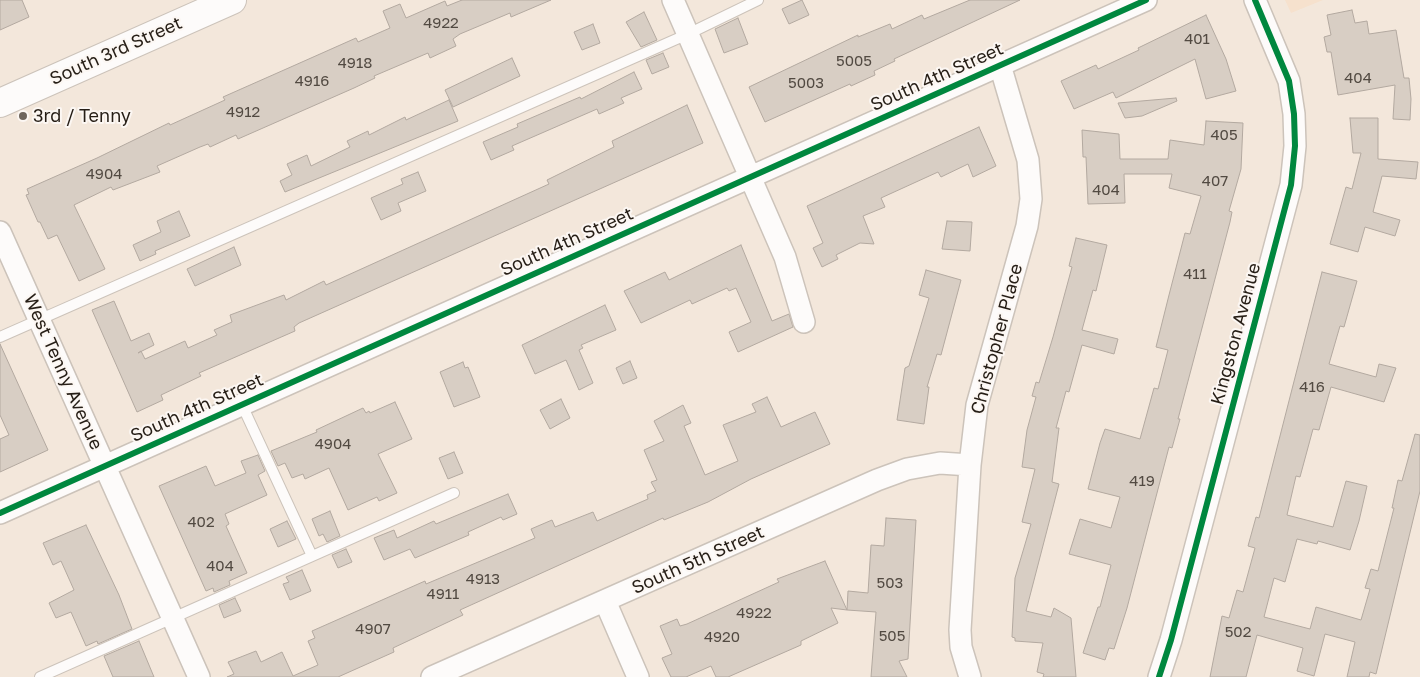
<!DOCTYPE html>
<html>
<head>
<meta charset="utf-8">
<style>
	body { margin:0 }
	canvas { display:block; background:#f3e7db }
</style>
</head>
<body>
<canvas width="1420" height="677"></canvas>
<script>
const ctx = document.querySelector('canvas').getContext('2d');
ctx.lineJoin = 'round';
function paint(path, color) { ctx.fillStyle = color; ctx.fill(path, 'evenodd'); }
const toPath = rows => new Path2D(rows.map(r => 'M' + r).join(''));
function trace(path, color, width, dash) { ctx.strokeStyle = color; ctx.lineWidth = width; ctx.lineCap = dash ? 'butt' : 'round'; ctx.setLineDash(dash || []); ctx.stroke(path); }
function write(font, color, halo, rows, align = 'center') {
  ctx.font = font + ' "Golos Text",sans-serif'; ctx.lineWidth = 4; ctx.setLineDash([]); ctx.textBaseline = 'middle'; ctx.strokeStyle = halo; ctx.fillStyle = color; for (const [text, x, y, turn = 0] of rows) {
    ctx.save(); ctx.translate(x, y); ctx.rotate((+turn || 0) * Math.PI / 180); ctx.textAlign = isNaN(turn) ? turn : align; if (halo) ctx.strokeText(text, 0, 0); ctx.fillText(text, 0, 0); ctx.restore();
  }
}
const built = toPath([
	[1285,0,1323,0,1291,13]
]);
const building = toPath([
	[0,0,22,0,29,17,0,30,0,0],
	[462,0,551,0,511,17,510,13,460,34,453,39,456,46,430,58,428,53,374,76,375,78,354,88,238,139,236,135,210,147,208,144,200,147,157,166,160,172,113,190,111,187,74,205,105,269,79,281,57,235,48,239,40,222,38,222,26,195,29,194,27,189,97,158,169,123,170,125,225,100,223,97,284,70,356,38,358,42,390,28,383,11,400,4,406,18,445,1,447,6,462,0],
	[802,0,809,15,789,24,782,9,802,0],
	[970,0,1020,0,894,59,895,61,874,71,875,75,851,86,850,84,765,122,749,87,858,35,858,37,890,24,892,29,922,15,924,19,970,0],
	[1352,10,1355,23,1367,21,1369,34,1396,30,1404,78,1409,78,1411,99,1410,120,1393,119,1395,85,1338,95,1331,52,1327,52,1324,37,1331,35,1327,15,1352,10],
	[644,12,657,40,641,47,626,22,644,12],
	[1206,15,1226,59,1236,91,1206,99,1195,59,1116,98,1113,92,1074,109,1061,81,1096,65,1098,69,1139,50,1138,48,1206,15],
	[738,18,748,44,724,53,715,29,738,18],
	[593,24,600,43,582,50,574,32,593,24],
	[663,53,669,67,652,74,646,60,663,53],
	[512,58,520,76,453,107,445,90,512,58],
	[634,72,642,89,621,98,624,103,599,114,597,109,512,146,514,150,491,160,483,142,518,127,517,124,580,97,581,99,634,72],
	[1176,98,1177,101,1142,116,1125,118,1118,103,1176,98],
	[449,100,458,121,285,192,280,181,292,175,287,164,307,155,311,166,350,147,347,141,368,131,369,135,405,117,406,120,449,100],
	[687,105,703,143,299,323,294,327,295,331,199,373,201,376,161,395,163,400,137,412,92,310,114,301,131,341,149,333,154,345,138,353,141,351,145,359,185,341,188,348,217,335,214,330,232,322,230,315,284,295,286,300,324,281,326,285,549,184,547,180,614,147,612,141,687,105],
	[1350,118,1378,118,1378,159,1418,162,1416,179,1382,176,1373,212,1400,220,1395,236,1365,227,1358,252,1330,244,1346,187,1352,189,1361,153,1353,153,1350,118],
	[1206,121,1243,123,1241,169,1229,211,1232,212,1230,222,1178,419,1180,419,1172,448,1169,447,1127,608,1114,649,1109,648,1105,660,1083,653,1098,607,1100,607,1111,565,1069,554,1080,519,1111,528,1120,497,1088,489,1100,443,1105,429,1140,439,1154,388,1158,389,1168,350,1156,347,1169,295,1185,233,1190,234,1201,196,1169,188,1172,174,1124,174,1125,203,1088,204,1086,157,1083,157,1082,130,1119,134,1120,159,1168,159,1170,140,1204,145,1206,121],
	[979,127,996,166,973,177,968,164,941,177,938,172,881,198,885,207,863,216,874,244,860,243,836,255,838,259,822,267,813,248,823,243,807,206,979,127],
	[418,172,426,191,398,203,401,211,381,220,371,198,403,184,401,179,418,172],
	[179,211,190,236,155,251,156,254,140,261,133,245,161,232,157,221,179,211],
	[947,221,972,222,970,251,942,249,947,221],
	[1076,238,1107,245,1096,291,1093,290,1082,330,1118,339,1114,354,1082,345,1069,392,1066,391,1056,428,1059,428,1052,482,1059,484,1026,611,1051,617,1054,608,1071,618,1076,677,1043,677,1044,674,1037,672,1043,643,1015,641,1015,638,1012,637,1015,578,1031,524,1022,522,1035,469,1022,467,1027,430,1036,397,1032,396,1036,382,1039,383,1053,337,1072,267,1069,266,1076,238],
	[741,245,772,321,789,314,793,327,738,352,729,332,751,322,736,288,729,291,727,288,692,304,690,300,641,323,624,291,665,272,669,280,741,245],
	[234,247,241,265,195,286,187,269,234,247],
	[926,270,961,280,941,355,937,354,927,387,929,387,924,424,897,420,905,368,909,366,929,298,919,295,926,270],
	[1322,272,1357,281,1344,327,1340,326,1329,364,1376,377,1379,364,1396,368,1384,402,1331,387,1319,430,1313,429,1300,477,1296,476,1287,515,1333,527,1346,481,1367,486,1359,521,1350,550,1318,541,1317,544,1297,539,1285,582,1274,578,1264,617,1310,629,1316,607,1361,620,1370,589,1365,588,1371,569,1378,571,1394,508,1392,508,1398,480,1402,481,1415,434,1420,435,1420,491,1376,674,1370,672,1369,677,1347,677,1355,642,1325,634,1314,676,1297,671,1303,648,1257,635,1246,677,1210,677,1222,616,1229,618,1237,590,1243,592,1255,548,1248,546,1256,517,1259,518,1322,272],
	[605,305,616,330,581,345,583,348,579,350,593,383,579,390,566,360,535,374,522,345,605,305],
	[0,344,48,450,0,472,0,439,9,435,0,415,0,344],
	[630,361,637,378,623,384,616,368,630,361],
	[463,362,465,368,468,367,480,397,454,407,440,372,463,362],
	[767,397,781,427,815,412,830,444,751,479,708,502,664,520,663,518,460,610,463,615,393,648,394,652,338,677,227,677,234,674,228,662,256,651,261,662,282,652,293,676,318,665,308,641,315,638,312,631,425,581,426,584,535,538,531,529,552,520,555,527,593,512,597,521,648,499,647,495,656,491,651,482,657,480,644,450,664,441,654,421,683,405,691,423,684,426,705,475,738,461,723,425,756,412,752,404,767,397],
	[561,399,570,418,550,429,540,410,561,399],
	[395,402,412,439,378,454,397,493,379,501,377,497,348,510,329,468,305,479,303,474,292,478,285,463,278,466,271,451,317,432,316,430,363,408,366,413,369,411,370,413,395,402],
	[454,452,463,473,448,479,439,458,454,452],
	[258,455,265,471,258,475,267,495,225,514,229,524,226,526,247,573,229,581,230,585,214,592,213,588,206,591,159,486,206,466,215,486,246,473,241,461,258,455],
	[508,494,517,514,503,520,501,517,468,532,469,535,415,558,410,549,384,560,374,538,394,530,397,538,434,521,436,524,508,494],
	[330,511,340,536,327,542,323,534,319,536,312,519,330,511],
	[886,518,916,520,908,659,899,661,907,677,871,677,876,612,847,610,848,591,868,593,871,545,884,546,886,518],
	[287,521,296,539,278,547,270,529,287,521],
	[86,525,119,595,132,629,98,644,97,641,86,646,71,612,56,618,49,603,74,590,61,561,53,565,43,543,86,525],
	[346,549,352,562,338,568,332,555,346,549],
	[825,561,847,610,831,608,838,623,801,641,801,645,728,677,716,677,711,666,686,677,671,677,662,658,672,654,660,626,677,619,680,626,687,624,779,582,777,579,825,561],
	[302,570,311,591,290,600,283,584,289,582,286,577,302,570],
	[235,598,241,611,224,618,219,605,235,598],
	[139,641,154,677,113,677,104,656,139,641]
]);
const lane = toPath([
	[0,337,688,34,758,0],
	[242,405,312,556],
	[40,677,454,493]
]);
const street = toPath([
	[673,0,785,257,804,322],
	[0,232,199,677],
	[0,513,1146,0],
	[605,601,638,677],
	[432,677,877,480,907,469,940,463,970,465],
	[970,677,961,647,960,630,970,465,977,405,1027,226,1031,199,1028,160,1000,65],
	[1159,677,1171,640,1291,185,1295,146,1294,114,1289,81,1255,0]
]);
const secondary = toPath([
	[0,103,232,0]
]);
const cycleway = toPath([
	[0,513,1146,0],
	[1159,677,1171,640,1291,185,1295,146,1294,114,1289,81,1255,0]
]);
const markers = [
	[23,116,5,"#6e645b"]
];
const numberNames = [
	["4922",441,23],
	["401",1197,39],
	["5005",854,61],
	["4918",355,63],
	["404",1358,78],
	["4916",312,81],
	["5003",806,83],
	["4912",243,112],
	["405",1224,135],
	["4904",104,174],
	["407",1215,181],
	["404",1106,190],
	["411",1195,274],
	["416",1312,387],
	["4904",333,444],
	["419",1142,481],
	["402",201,522],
	["404",220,566],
	["4913",483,579],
	["503",890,583],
	["4911",443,594],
	["4922",754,613],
	["4907",373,629],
	["502",1238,632],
	["505",892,636],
	["4920",722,637]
];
const streetNames = [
	["South 3rd Street",116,51,-24],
	["South 4th Street",937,77,-24],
	["South 4th Street",567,242,-24],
	["Kingston Avenue",1236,334,-75],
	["Christopher Place",997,339,-75],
	["West Tenny Avenue",63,372,66],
	["South 4th Street",197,408,-24],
	["South 5th Street",698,560,-24]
];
const poiNames = [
	["3rd / Tenny",33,116]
];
paint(built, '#f6e1cd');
paint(building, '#d8cec4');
trace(building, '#b3a9a0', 1);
trace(lane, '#ccc3ba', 12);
trace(street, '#ccc3ba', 24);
trace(secondary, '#ccc3ba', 30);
trace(lane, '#fdfbfa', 10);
trace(street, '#fdfbfa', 21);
trace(secondary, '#fdfbfa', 28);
trace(cycleway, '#00873e', 6);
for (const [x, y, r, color] of markers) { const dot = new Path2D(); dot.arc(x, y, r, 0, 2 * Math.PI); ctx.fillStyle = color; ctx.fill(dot); trace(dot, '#fcf7f3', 2); }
write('15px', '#524a42', null, numberNames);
write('18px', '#261e16', '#fcf7f3', streetNames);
write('18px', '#261e16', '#fcf7f3', poiNames, 'left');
</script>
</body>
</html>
